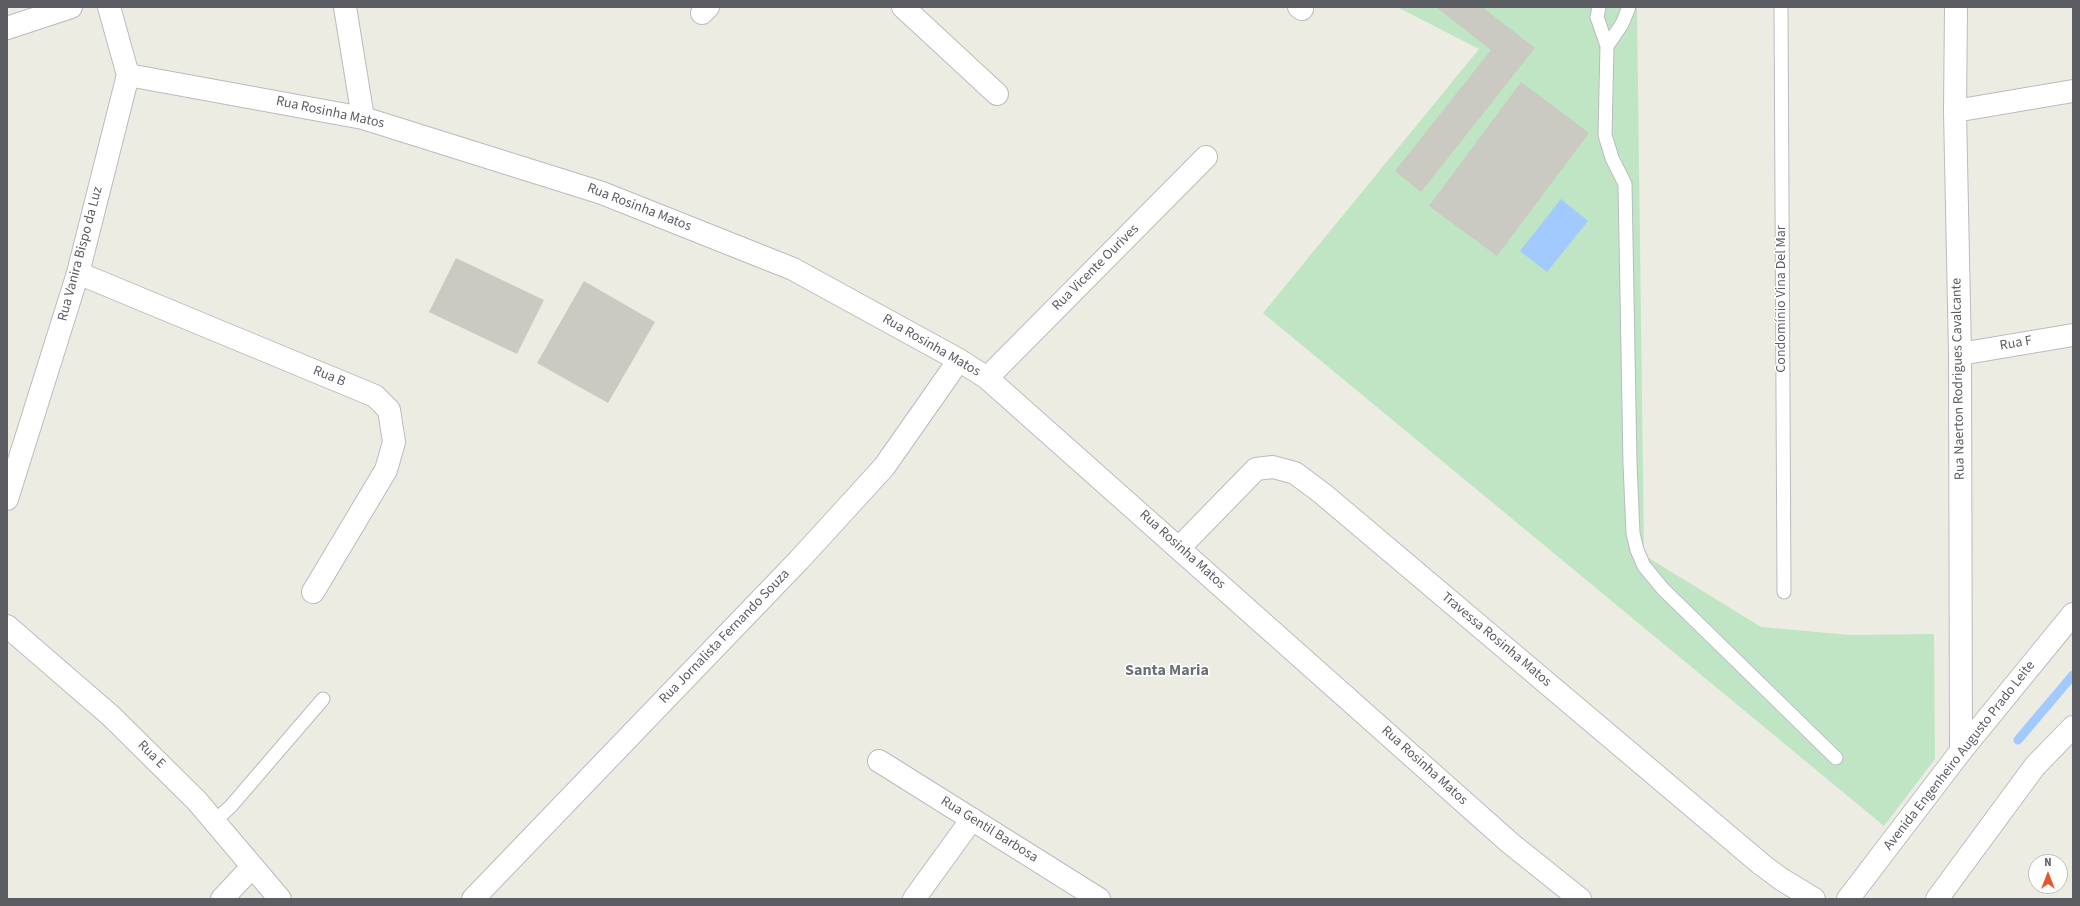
<!DOCTYPE html>
<html>
<head>
<meta charset="utf-8">
<style>
	body { margin:0 }
	#map { position:relative; width:2080px; height:906px; overflow:hidden; background:#edece2; font-family:"Source Sans 3",sans-serif }
	canvas { display:block }
	.frame { position:absolute; inset:0; border:8px solid #5b5d63; pointer-events:none }
	.north { position:absolute; left:2028px; top:854px; width:40px; height:40px; box-sizing:border-box; background:#fff; border:1px solid #bdbec1; border-radius:50%; rotate:0deg; font-size:11px; font-weight:700; line-height:16px; text-align:center; color:#5b5d63 }
	.north::after { content:''; display:block; margin:auto; width:14px; height:18px; background:#e7552e; clip-path:polygon(50% 0,100% 100%,50% 72%,0 100%) }
</style>
</head>
<body>
<div id="map">
<canvas width="2080" height="906"></canvas>
<div class="frame"></div>
<div class="north">N</div>
</div>
<script>
const ctx = document.querySelector('canvas').getContext('2d');
ctx.lineJoin = 'round';
function paint(path, color) { ctx.fillStyle = color; ctx.fill(path, 'evenodd'); }
const toPath = rows => new Path2D(rows.map(r => 'M' + r).join(''));
function trace(path, color, width, dash) { ctx.strokeStyle = color; ctx.lineWidth = width; ctx.lineCap = dash ? 'butt' : 'round'; ctx.setLineDash(dash || []); ctx.stroke(path); }
function write(font, color, halo, rows, align = 'center') {
  ctx.font = font + ' "Source Sans 3",sans-serif'; ctx.lineWidth = 3; ctx.setLineDash([]); ctx.textBaseline = 'middle'; ctx.strokeStyle = halo; ctx.fillStyle = color; for (const [text, x, y, turn = 0] of rows) {
    ctx.save(); ctx.translate(x, y); ctx.rotate((+turn || 0) * Math.PI / 180); ctx.textAlign = isNaN(turn) ? turn : align; if (halo) ctx.strokeText(text, 0, 0); ctx.fillText(text, 0, 0); ctx.restore();
  }
}
const green = toPath([
	[1397,7,1637,7,1644,555,1761,627,1850,635,1934,634,1935,759,1884,826,1263,313,1479,49]
]);
const water = toPath([
	[1561,199,1588,221,1547,272,1520,251]
]);
const stream = toPath([
	[2018,740,2073,675]
]);
const building = toPath([
	[1436,7,1482,7,1535,48,1421,192,1395,171,1491,50],
	[1521,82,1589,133,1497,256,1429,206],
	[456,258,544,300,517,354,429,312],
	[584,281,655,322,608,403,537,363]
]);
const service = toPath([
	[1599,7,1597,17,1607,46,1605,135,1612,158,1625,184,1630,464,1633,533,1637,550,1644,566,1663,589,1836,758],
	[1781,7,1784,592],
	[1607,46,1622,24,1629,7],
	[214,822,231,806,323,699]
]);
const minor = toPath([
	[345,7,363,118],
	[903,7,997,94],
	[1299,7,1302,9],
	[1956,7,1955,111,1960,354,1961,751],
	[702,13,708,7],
	[128,75,363,118,602,193,793,269,959,360,987,378,1510,843,1580,899],
	[1955,111,2073,91],
	[78,273,375,396,389,410,394,442,386,470,313,592],
	[1960,354,2073,335],
	[987,378,1206,157],
	[7,499,78,273,128,75,109,7],
	[1179,548,1256,469,1273,467,1295,473,1323,494,1761,864,1781,879,1814,899],
	[7,626,111,716,197,801,280,899],
	[879,761,1099,899],
	[222,899,252,867],
	[473,899,799,560,884,467,959,360],
	[914,899,972,819]
]);
const tertiary = toPath([
	[1848,899,1961,751,2073,614],
	[1937,899,2035,766,2073,727]
]);
const secondary = toPath([
	[7,28,71,7]
]);
const streetNames = [
	["Rua Rosinha Matos",330,113,12],
	["Rua Rosinha Matos",639,208,21],
	["Rua Vanira Bispo da Luz",81,254,-75],
	["Rua Vicente Ourives",1096,268,-45],
	["Condomínio Vina Del Mar",1782,299,-90],
	["Rua F",2016,344,-10],
	["Rua Rosinha Matos",931,346,30],
	["Rua B",329,377,22],
	["Rua Naerton Rodrigues Cavalcante",1959,379,-91],
	["Rua Rosinha Matos",1182,550,42],
	["Rua Jornalista Fernando Souza",725,637,-46],
	["Travessa Rosinha Matos",1496,640,40],
	["Rua E",151,755,45],
	["Avenida Engenheiro Augusto Prado Leite",1960,756,-52],
	["Rua Rosinha Matos",1424,766,42],
	["Rua Gentil Barbosa",989,830,32]
];
const quarterNames = [
	["Santa Maria",1167,671]
];
paint(green, '#bfe5c4');
paint(water, '#a2cafe');
trace(stream, '#a2cafe', 9);
paint(building, '#cac9c2');
trace(service, '#babbc1', 15);
trace(minor, '#babbc1', 24);
trace(tertiary, '#babbc1', 24);
trace(secondary, '#b8bac1', 24);
trace(service, '#fff', 13);
trace(minor, '#fff', 22);
trace(tertiary, '#fff', 22);
trace(secondary, '#fff', 22);
write('14px', '#5b5d63', '#fff', streetNames);
write('bold 16px', '#6c6f75', '#fff', quarterNames);
</script>
</body>
</html>
